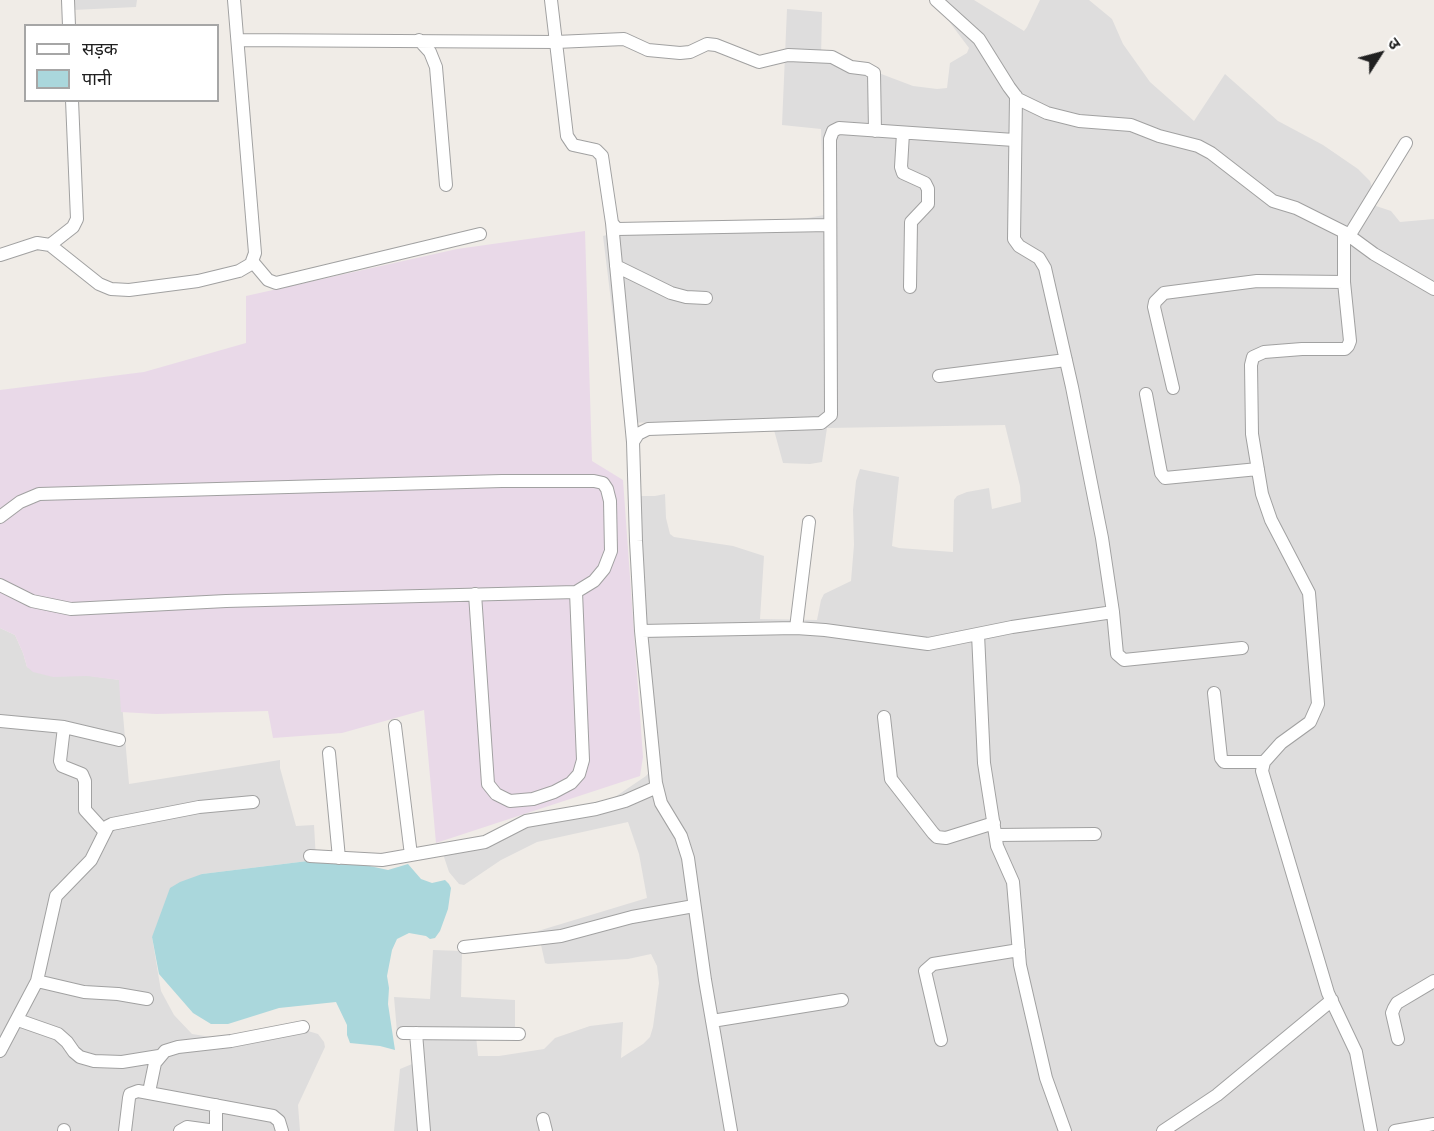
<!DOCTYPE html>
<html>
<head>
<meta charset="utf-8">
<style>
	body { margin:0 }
	#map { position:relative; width:1434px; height:1131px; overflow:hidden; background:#f0ece7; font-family:"IBM Plex Sans","Noto Sans Devanagari",sans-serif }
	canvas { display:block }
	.legend { position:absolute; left:24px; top:24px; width:195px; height:78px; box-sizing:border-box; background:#fff; border:2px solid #a6a6a6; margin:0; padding:8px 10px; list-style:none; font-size:18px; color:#202020 }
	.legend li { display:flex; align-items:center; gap:12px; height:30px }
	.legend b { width:30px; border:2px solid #a6a6a6 }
	.north { position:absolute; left:1350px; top:24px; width:60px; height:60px; -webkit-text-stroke:4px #fff; paint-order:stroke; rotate:54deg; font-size:16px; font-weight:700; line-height:24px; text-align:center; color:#202020 }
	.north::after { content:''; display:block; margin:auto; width:21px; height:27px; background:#202020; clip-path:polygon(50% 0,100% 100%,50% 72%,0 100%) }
</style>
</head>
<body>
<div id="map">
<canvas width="1434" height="1131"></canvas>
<ul class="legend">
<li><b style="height:8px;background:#fff"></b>सड़क</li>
<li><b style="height:16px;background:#aad7dc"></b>पानी</li>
</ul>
<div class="north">उ</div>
</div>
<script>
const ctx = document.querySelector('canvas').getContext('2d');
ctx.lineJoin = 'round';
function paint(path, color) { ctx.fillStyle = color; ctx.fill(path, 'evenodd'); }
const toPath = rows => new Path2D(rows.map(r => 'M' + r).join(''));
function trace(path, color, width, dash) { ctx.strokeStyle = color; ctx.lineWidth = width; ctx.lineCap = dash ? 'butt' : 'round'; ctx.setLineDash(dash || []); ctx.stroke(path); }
const residential = toPath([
	[72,0,137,0,136,7,73,10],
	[933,0,974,0,1024,31,1027,27,1040,0,1089,0,1112,19,1123,44,1150,82,1194,121,1225,74,1278,121,1323,145,1358,169,1370,181,1372,187,1371,197,1376,206,1391,211,1400,222,1434,219,1434,1131,394,1131,400,1069,417,1062,414,1034,397,1032,394,997,430,999,433,950,462,951,461,997,515,1000,515,1033,476,1036,478,1056,499,1056,544,1049,555,1038,590,1026,623,1022,621,1058,643,1044,650,1037,653,1027,659,983,657,966,651,954,628,959,548,964,545,963,538,931,647,898,639,854,628,822,537,842,501,860,464,885,459,884,449,872,441,848,609,801,646,776,654,766,630,496,655,496,665,494,666,518,670,534,674,537,733,546,764,556,760,619,817,620,821,600,824,594,851,581,854,545,853,510,856,481,860,469,899,477,892,546,899,548,953,552,954,500,957,496,967,492,989,488,992,509,1021,502,1020,486,1005,425,827,428,822,462,810,464,783,463,771,419,626,423,603,236,643,226,808,218,824,215,821,129,782,125,787,9,822,12,821,58,876,72,913,86,937,89,947,88,950,63,967,53,969,48],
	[0,628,15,635,23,653,27,667,120,680,129,784,280,760,280,768,296,826,314,825,316,860,202,874,152,937,161,991,174,1015,192,1034,224,1039,286,1035,308,1031,318,1034,324,1042,325,1047,298,1105,300,1131,0,1131]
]);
const industrial = toPath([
	[585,231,592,461,623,480,643,757,640,776,436,843,424,710,342,733,273,738,268,711,156,714,121,712,119,680,87,676,53,677,33,672,27,667,23,653,15,635,0,628,0,390,144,372,246,343,246,296,457,249]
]);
const water = toPath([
	[316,860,351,862,388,870,408,864,421,879,432,883,445,880,449,884,451,888,448,909,440,931,435,938,430,939,426,936,409,933,397,939,392,950,387,976,389,988,388,1004,395,1050,380,1046,350,1043,347,1035,347,1025,336,1002,279,1008,228,1024,211,1024,193,1013,159,974,152,937,170,888,180,882,202,874]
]);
const minor = toPath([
	[68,0,69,26],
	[551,0,567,136,573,145,596,150,602,156,612,223,617,229,829,225],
	[936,0,979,39,1009,87,1018,99,1047,113,1079,121,1131,125,1159,136,1198,146,1211,153,1273,201,1296,208,1344,232,1374,254,1434,289],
	[238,40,556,42,624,39,648,50,680,53,690,52,707,44,716,45,759,62,788,55,832,57,851,67,867,69,874,73,875,131],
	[419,40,430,52,436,67,446,185],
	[1016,96,1014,239,1019,246,1039,258,1045,268,1072,387,1102,538,1113,612,1117,654,1124,660,1242,648],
	[903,133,901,167,903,173,925,183,928,189,928,204,911,222,910,287],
	[612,223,633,442],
	[1344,232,1344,282,1350,341,1348,346,1345,349,1302,349,1264,352,1253,357,1251,365,1252,434,1262,494,1271,520,1309,593,1318,704,1310,722,1281,743,1264,762,1262,771,1328,993,1356,1052,1371,1131],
	[1349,236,1406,143],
	[50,245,73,227,77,219,72,100],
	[0,255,37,243,50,245,99,284,111,289,129,290,198,281,239,271,251,264,255,253,234,0],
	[252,261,268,280,276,283,480,234],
	[616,266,671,293,686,297,706,298],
	[939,376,1066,360],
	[1173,388,1154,307,1155,302,1164,293,1257,281,1344,282],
	[1146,394,1161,473,1165,478,1258,469],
	[0,517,20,502,39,494,502,481,594,481,603,483,607,489,610,501,611,551,604,569,594,581,576,592,226,601,71,609,32,601,0,585],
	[475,594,488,784,496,794,510,801,533,799,554,792,571,783,579,774,583,760,576,592],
	[796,628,809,522],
	[641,631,796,628,825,630,928,644,1012,627,1113,612],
	[978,634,984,763,997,846,1013,882,1020,965,1046,1078,1065,1131],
	[1214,693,1221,758,1224,762,1264,762],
	[884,717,891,779,933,833,937,837,946,838,994,823],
	[0,721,64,727,119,740],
	[395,726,411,855],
	[64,727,60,761,62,766,82,774,85,781,85,810,105,832],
	[329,753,339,858],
	[996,835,1095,834],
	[310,856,382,860,485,842,526,821,596,809,625,801,657,787],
	[464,947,561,936,632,917,694,906],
	[37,981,84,992,118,994,147,999],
	[18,1020,58,1034,67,1042,74,1052,80,1057,94,1061,122,1062,159,1056],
	[712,1021,842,1000],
	[403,1033,519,1034],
	[416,1033,424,1131],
	[1398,1039,1392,1013,1394,1008,1397,1003,1434,981],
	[941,1040,925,971,933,964,1019,950],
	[0,1051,37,981,56,896,91,860,108,826,112,824,199,807,253,802],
	[149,1092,155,1063,165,1051,178,1047,231,1041,303,1027],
	[543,1119,546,1131],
	[64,1131,64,1130],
	[125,1131,129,1098,130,1094,138,1091,273,1116,279,1121,282,1131],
	[180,1131,187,1127,216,1131],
	[216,1131,216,1105],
	[731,1131,705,980,688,858,681,836,661,803,656,783,641,631,636,541,633,442,638,434,648,429,821,423,831,415,830,139,833,131,839,128,1014,140],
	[1163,1131,1217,1095,1332,1000],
	[1395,1131,1434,1124]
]);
paint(residential, '#dedddd');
paint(industrial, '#e9d9e8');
paint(water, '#aad7dc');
trace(minor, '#a1a1a1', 14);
trace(minor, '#fff', 12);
</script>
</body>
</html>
